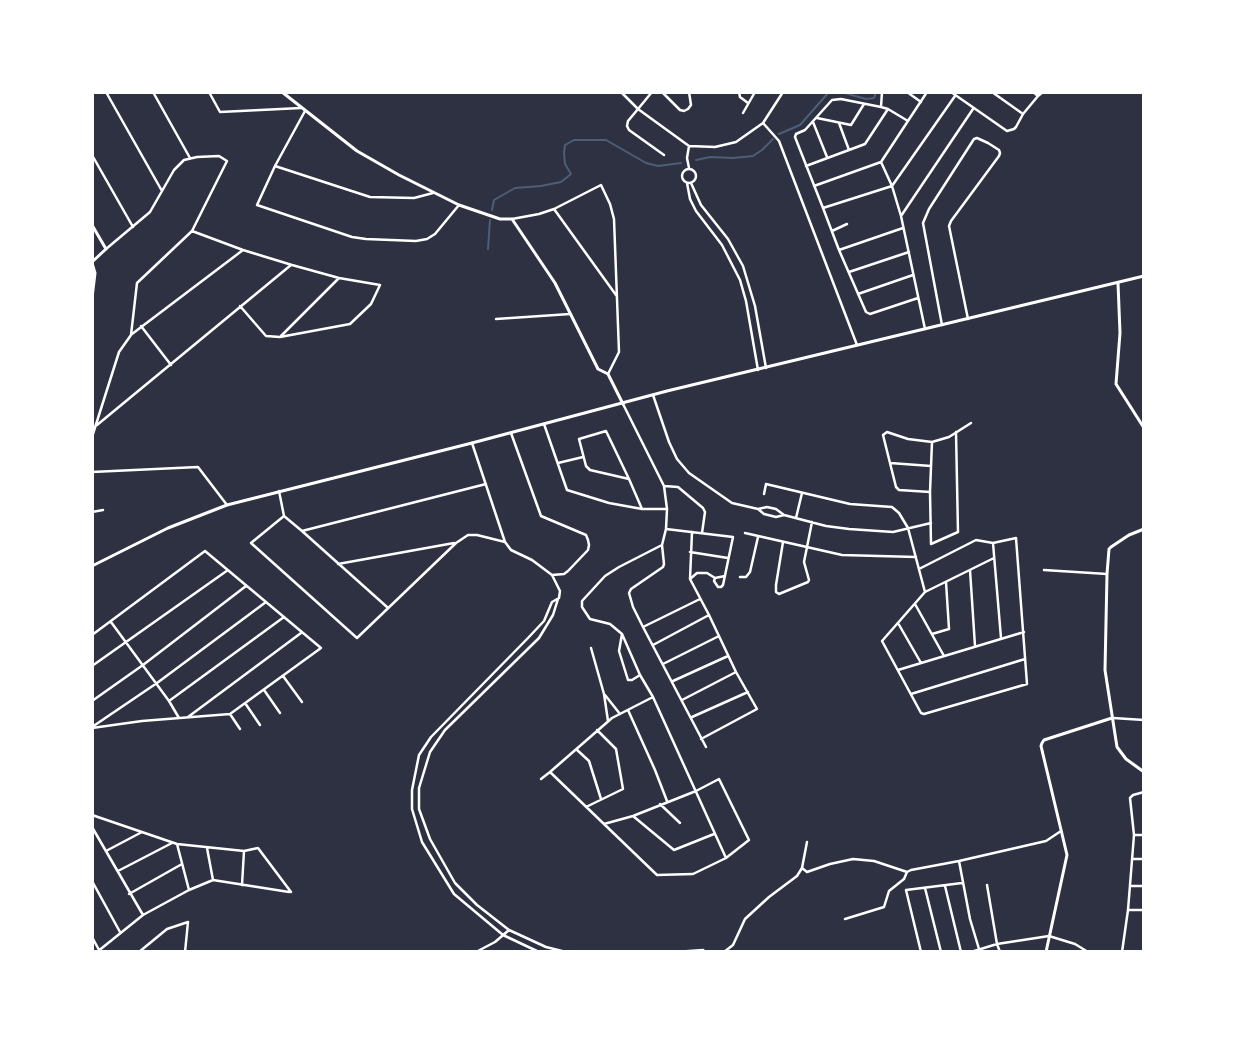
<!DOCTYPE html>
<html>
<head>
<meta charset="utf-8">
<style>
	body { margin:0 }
	#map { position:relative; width:1236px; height:1044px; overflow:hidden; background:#2d3142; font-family:Commissioner,sans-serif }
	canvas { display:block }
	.frame { position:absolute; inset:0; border:94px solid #fff; pointer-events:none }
</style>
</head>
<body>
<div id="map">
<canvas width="1236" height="1044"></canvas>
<div class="frame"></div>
</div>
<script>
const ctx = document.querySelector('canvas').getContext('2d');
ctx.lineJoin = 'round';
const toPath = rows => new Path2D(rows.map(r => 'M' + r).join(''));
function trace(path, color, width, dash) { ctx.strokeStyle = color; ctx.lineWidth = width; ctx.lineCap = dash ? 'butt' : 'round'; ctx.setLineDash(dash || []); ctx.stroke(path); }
const stream = toPath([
	[841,92,866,99,874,98,876,92],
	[779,134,800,125,829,92],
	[696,160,710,157,733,158,753,156,762,150,773,139],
	[492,210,494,200,515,188,541,186,561,182,571,174,565,164,564,153,565,145,574,140,606,140,646,163,658,166,681,163],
	[488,249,490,220]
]);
const minor = toPath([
	[106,92,162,191],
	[153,92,190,158],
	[209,92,220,112,301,108],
	[621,92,638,109,652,92],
	[662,92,680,110,684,111,688,109,691,105,689,92],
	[739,92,740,97,748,103],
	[907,92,921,102],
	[951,92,1007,131,1014,129,1016,127,1023,114,1038,96,1043,92],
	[992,92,1023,114],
	[1033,92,1038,96],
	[881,107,888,109,908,121],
	[305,111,275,166,257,205,352,237,366,239,416,241,427,239,435,234,459,205],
	[743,113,755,92],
	[817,118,851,125,864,104],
	[813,122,827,157],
	[763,123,779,141,857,345],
	[839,123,849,150,865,144,888,109],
	[689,146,687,158,689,168],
	[92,155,133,227],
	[664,155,629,130,627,126,628,121,638,109,689,146,715,147,736,142,763,123,783,92],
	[275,166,370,197,414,198,433,193],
	[806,166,849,150],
	'682 176a7 7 0 1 1 14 0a7 7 0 1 1-14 0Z',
	[687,183,690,199,696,211,722,245,740,280,746,301,758,370],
	[691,183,701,205,728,239,743,266,755,306,766,368],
	[814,186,881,162],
	[823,208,795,137,796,134,805,130,832,100,841,99,881,107,882,92],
	[554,209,616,295],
	[901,216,973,109],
	[512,219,539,214,554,209,601,185,610,204,614,219,619,352,608,374],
	[903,228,839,250,823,208,892,186,955,96],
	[192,231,243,250,292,265,339,278,380,285,371,304,350,324,280,337,266,336,240,306],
	[832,231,847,224],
	[839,250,866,312,870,314,918,298],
	[849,272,909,252],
	[858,294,913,275],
	[496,319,570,314],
	[942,325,923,223,929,209,974,139,977,138,988,143,999,150,1000,153,999,156,951,221,949,226,968,319],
	[141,326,171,365],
	[925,329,901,216,892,186,881,162,927,92],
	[132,334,243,250],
	[281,336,339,278],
	[653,395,669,442,677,459,689,473,732,503,758,509,767,507,776,509,784,515],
	[623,404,664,486,667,509,666,529,662,545,619,567,605,576,582,601,582,607,590,619,610,624,622,634,640,675,653,697,726,858],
	[544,424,567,490,609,503,642,509,667,509],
	[97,425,291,265],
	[511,433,541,516,586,535,588,540,589,545,588,550,568,571,564,574,552,575],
	[92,437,119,352,131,335,137,283,192,231,227,161,219,156,197,157,184,160,174,170,150,212,106,249],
	[932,442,930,492,931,544,958,532,956,432],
	[472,443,505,542,511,550,532,560,552,575,560,591,559,598,552,602,544,621,528,638,431,737,419,755,412,790,412,809,422,842,454,894,503,935,539,952],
	[558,463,583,457],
	[890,463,931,466],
	[92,472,198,467,227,505],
	[629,479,590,470,586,466,579,439,606,431,629,479,642,509],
	[664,486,678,487,703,508,705,512,702,533],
	[279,491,284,516,302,531,387,607],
	[930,492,899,490,896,487,883,435,887,432,908,439,932,442,949,437,971,423],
	[764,494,766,484,850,504,892,507,899,513,908,528,925,592],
	[758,509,764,514,776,517,784,515,826,526,849,529,893,532,931,523],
	[92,512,103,510],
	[284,516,251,543,357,638,456,543,468,535,477,535,505,542],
	[796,518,802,493],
	[666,529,733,537,723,585,721,587,718,587,714,581,715,578],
	[302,531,486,484],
	[692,532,690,579,709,615,736,672,757,709,701,739],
	[745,533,842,555,916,557],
	[783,542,776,585,776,592,779,594,808,582,809,580,804,562,812,522],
	[993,543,1001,638],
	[662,545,664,564,663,567,631,589,629,593,633,607,643,627,706,747],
	[690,552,728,558],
	[338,564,454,543],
	[919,569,976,540,993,543,1016,538,1027,684,924,714,921,713,882,641,925,592,994,558],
	[970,570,975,646],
	[1044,570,1107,574],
	[740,577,746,577,750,572,758,537],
	[690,579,697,573,707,573,715,578,725,576],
	[558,599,553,615,539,638,445,730,430,752,419,788,419,809,430,839,455,883,477,905,509,930,546,947,566,952],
	[915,604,944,656],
	[111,622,169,701,179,718],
	[898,623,921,663],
	[643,627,700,599],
	[622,634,619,651,628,680,632,680,640,675],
	[932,634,949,629,946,582],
	[92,635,205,551,321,648,230,714,142,721,92,728],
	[653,645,709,615],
	[591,648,604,694,608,721],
	[663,664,719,636],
	[92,666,228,570],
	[898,670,1024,632],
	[283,676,302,702],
	[673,681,728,656],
	[264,690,280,713],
	[911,694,1025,659],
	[605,695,620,714],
	[682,700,736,672],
	[92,701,143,665,246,586],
	[169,701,284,617],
	[245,703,260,725],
	[628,710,655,770,667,801],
	[230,714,240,729],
	[188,717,301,633],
	[692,717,748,692],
	[1113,718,1144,720],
	[92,727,157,683,266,602],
	[576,749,589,761,601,799],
	[550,772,604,824,657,875,693,874,726,858,749,840,719,779,696,791,633,816,604,824],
	[541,779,550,772,612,718,653,697],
	[660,804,680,823],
	[586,807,623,789,616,749,597,730],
	[92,815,177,844,244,851,258,848,291,892],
	[633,816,674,850,714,834],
	[92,827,143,915],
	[1134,835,1144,835],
	[807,842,802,868,807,872,830,864,853,859,874,861,907,872],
	[177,844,189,890],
	[207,848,213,880],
	[106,851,142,832],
	[1132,859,1144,859],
	[118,871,172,843],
	[92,881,120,932],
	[242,885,244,851],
	[987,885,997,944,1000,952],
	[945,886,961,952],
	[1130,886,1144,886],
	[925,888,941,952],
	[129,894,182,864],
	[1128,910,1144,910],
	[845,919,884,907,889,891,904,879,907,872,911,870,959,861],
	[92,937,99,950],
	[979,949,970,919,959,861,1046,841,1061,831],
	[97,952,143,915,189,890,213,880,289,892],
	[139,952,167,929,188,922,185,952],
	[476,952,495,942,509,930],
	[675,952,703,950,705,952],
	[724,952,733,945,745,919,769,897,797,876,802,868],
	[921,952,906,890,962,883],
	[971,952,997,944,1049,936,1075,944,1088,952],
	[1122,952,1128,910,1134,835,1130,798,1133,795,1144,792]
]);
const tertiary = toPath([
	[282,92,357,151,399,175,459,205,500,219,512,219,555,283,598,369,608,374,623,404],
	[1118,283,1120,333,1116,384,1144,428],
	[1144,529,1129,535,1111,547,1109,549,1107,574,1105,670,1117,747,1126,759,1144,772],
	[1046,952,1067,855,1041,746,1042,743,1044,740,1112,718]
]);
const secondary = toPath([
	[92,225,106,249,92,262],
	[92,263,95,273,92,298],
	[92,566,168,528,227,505,472,443,667,391,1144,276]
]);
trace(stream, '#4f5d75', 2);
trace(minor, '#fff', 2.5);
trace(tertiary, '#fff', 3);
trace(secondary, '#fff', 3);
</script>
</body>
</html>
